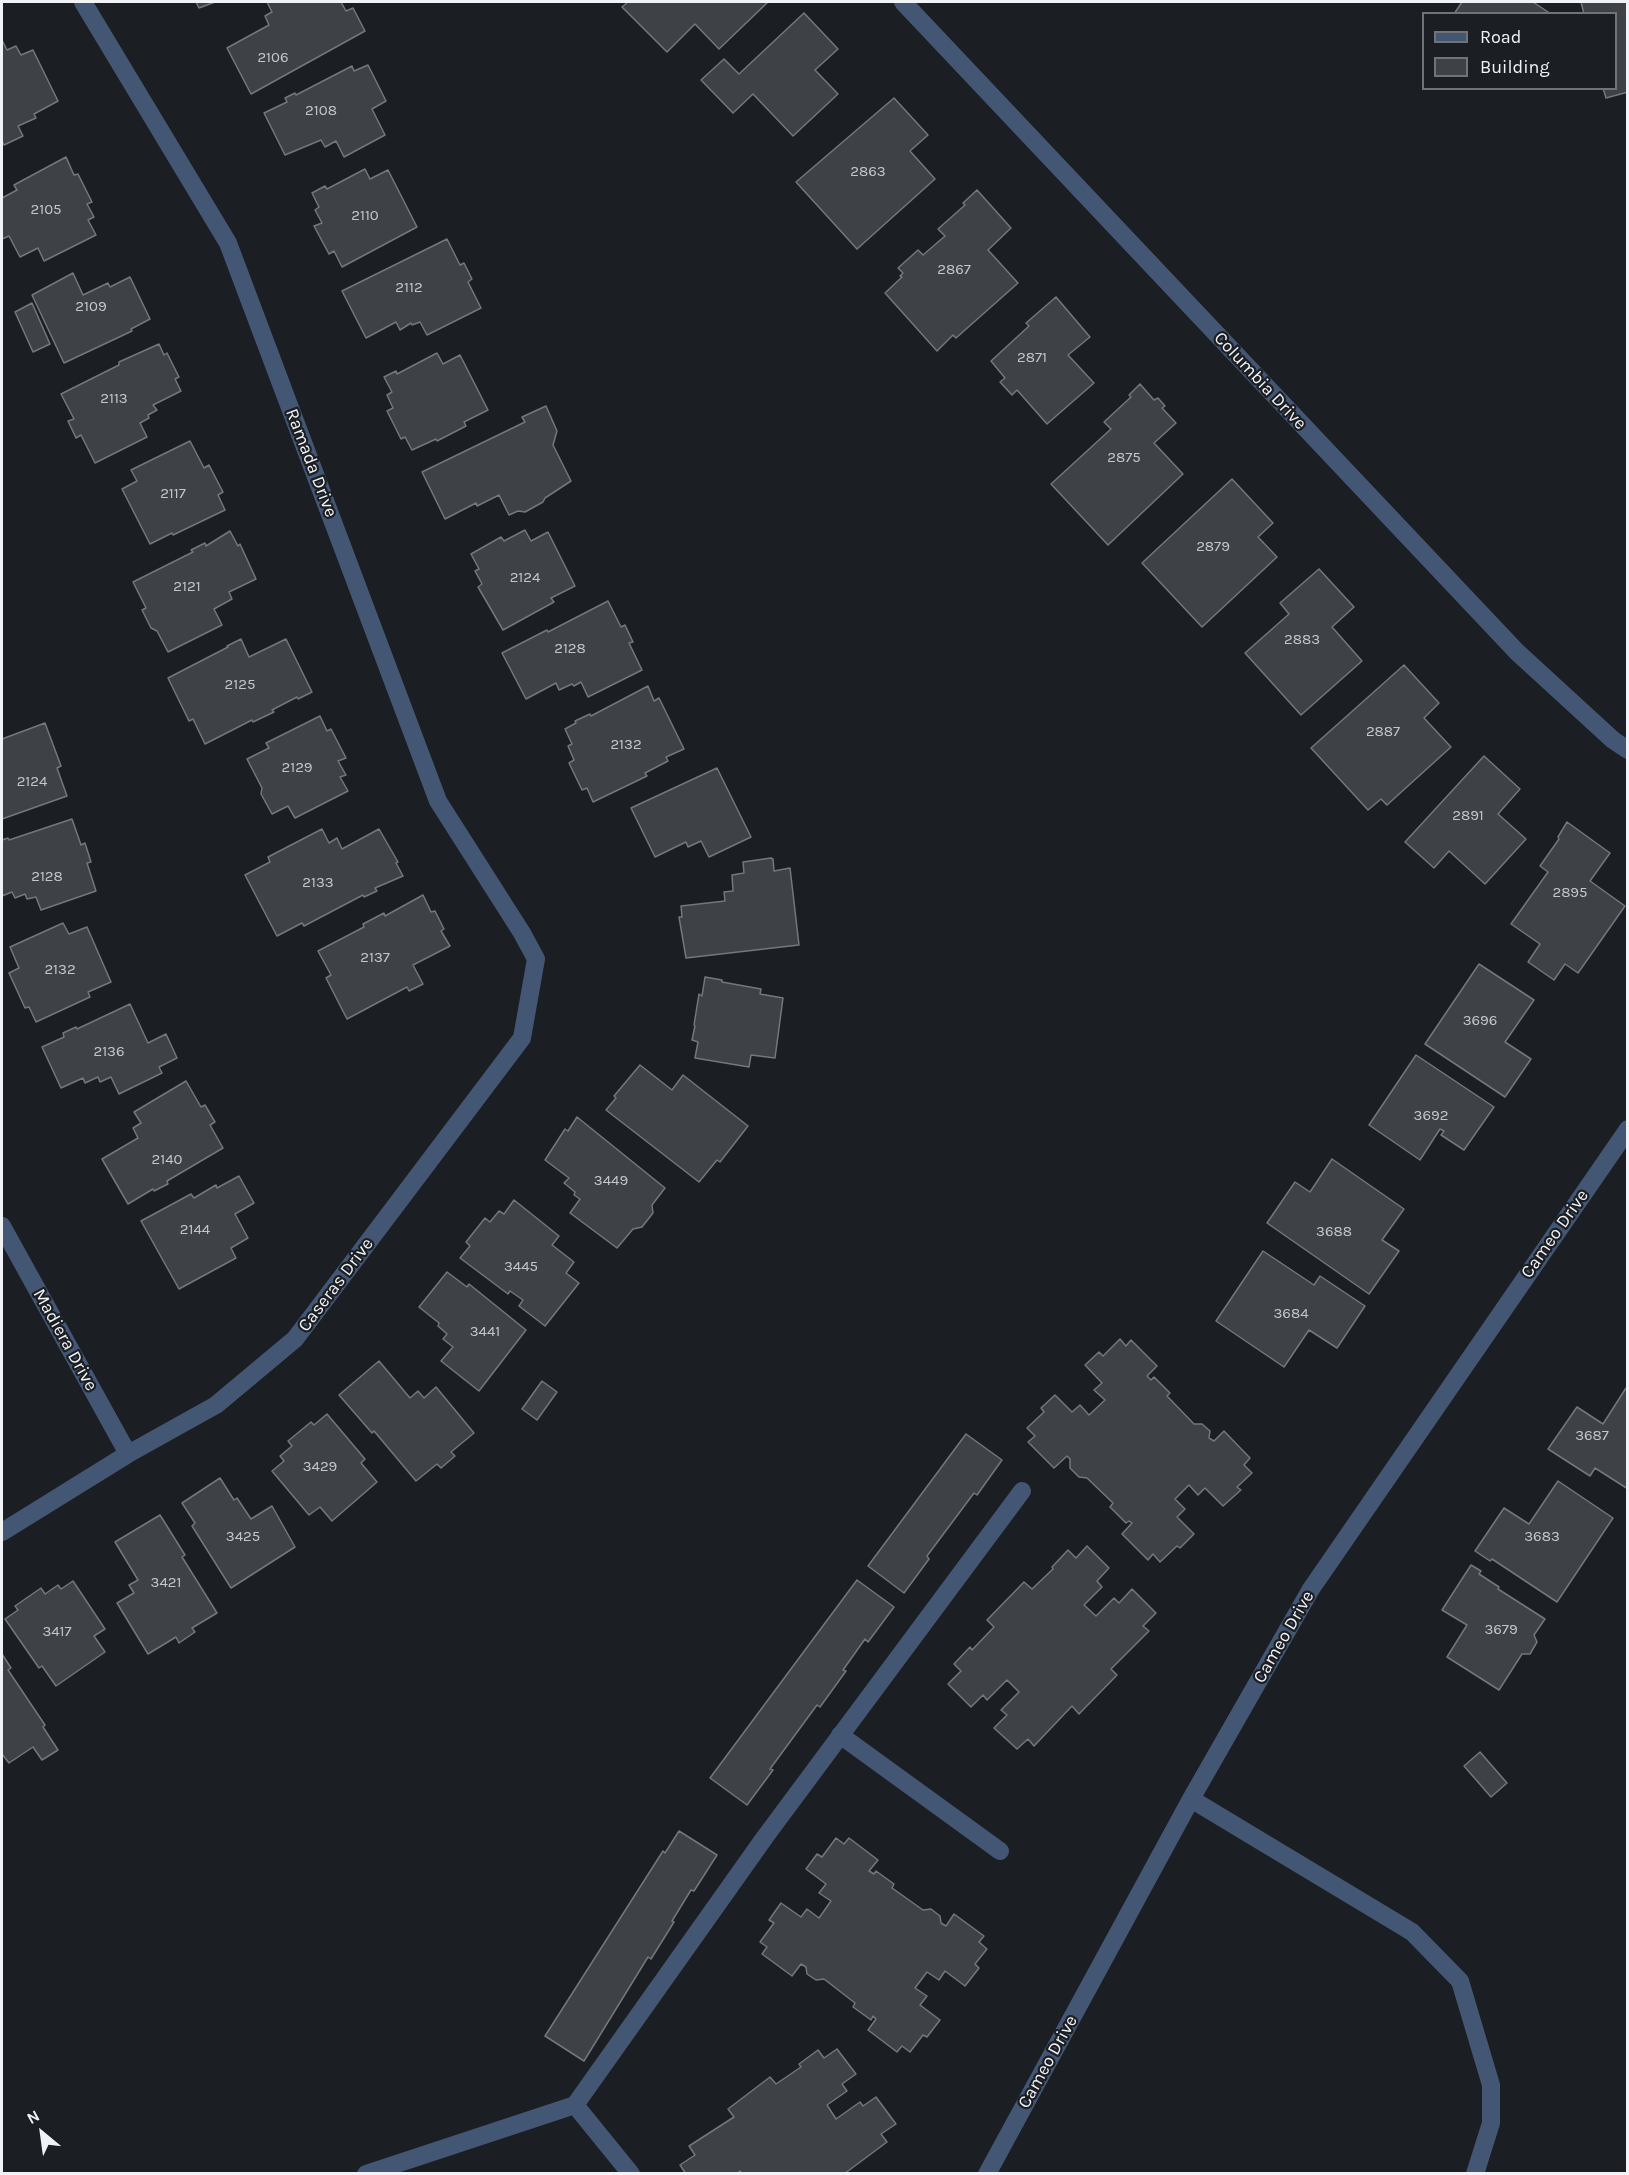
<!DOCTYPE html>
<html>
<head>
<meta charset="utf-8">
<style>
	body { margin:0 }
	#map { position:relative; width:1629px; height:2175px; overflow:hidden; background:#1b1e23; font-family:Karla,sans-serif }
	canvas { display:block }
	.frame { position:absolute; inset:0; border:3px solid #f1f3f6; pointer-events:none }
	.legend { position:absolute; left:1422px; top:12px; width:195px; height:78px; box-sizing:border-box; background:#1b1e23; border:2px solid #717377; margin:0; padding:8px 10px; list-style:none; font-size:18px; color:#f1f3f6 }
	.legend li { display:flex; align-items:center; gap:12px; height:30px }
	.legend b { width:30px; border:2px solid #717377 }
	.north { position:absolute; left:12px; top:2103px; width:60px; height:60px; -webkit-text-stroke:4px #1b1e23; paint-order:stroke; rotate:331deg; font-size:16px; font-weight:700; line-height:24px; text-align:center; color:#f1f3f6 }
	.north::after { content:''; display:block; margin:auto; width:21px; height:27px; background:#f1f3f6; clip-path:polygon(50% 0,100% 100%,50% 72%,0 100%) }
</style>
</head>
<body>
<div id="map">
<canvas width="1629" height="2175"></canvas>
<div class="frame"></div>
<ul class="legend">
<li><b style="height:8px;background:#435774"></b>Road</li>
<li><b style="height:16px;background:#3e4247"></b>Building</li>
</ul>
<div class="north">N</div>
</div>
<script>
const ctx = document.querySelector('canvas').getContext('2d');
ctx.lineJoin = 'round';
function paint(path, color) { ctx.fillStyle = color; ctx.fill(path, 'evenodd'); }
const toPath = rows => new Path2D(rows.map(r => 'M' + r).join(''));
function trace(path, color, width, dash) { ctx.strokeStyle = color; ctx.lineWidth = width; ctx.lineCap = dash ? 'butt' : 'round'; ctx.setLineDash(dash || []); ctx.stroke(path); }
function write(font, color, halo, rows, align = 'center') {
  ctx.font = font + ' Karla,sans-serif'; ctx.lineWidth = 4.5; ctx.setLineDash([]); ctx.textBaseline = 'middle'; ctx.strokeStyle = halo; ctx.fillStyle = color; for (const [text, x, y, turn = 0] of rows) {
    ctx.save(); ctx.translate(x, y); ctx.rotate((+turn || 0) * Math.PI / 180); ctx.textAlign = isNaN(turn) ? turn : align; if (halo) ctx.strokeText(text, 0, 0); ctx.fillText(text, 0, 0); ctx.restore();
  }
}
const building = toPath([
	[196,2,215,2,199,8,196,2],
	[267,2,341,2,346,11,353,8,365,31,251,94,227,48,269,25,265,16,272,12,267,2],
	[628,2,765,2,767,3,719,49,695,24,667,52,622,7,628,2],
	[1462,2,1533,2,1551,14,1454,14,1462,2],
	[1581,2,1628,2,1628,92,1606,98,1603,88,1616,88,1616,14,1584,14,1581,2],
	[804,13,838,49,815,70,838,94,793,136,753,94,733,113,701,80,724,59,739,74,804,13],
	[2,40,7,50,16,46,21,55,33,50,58,101,34,114,36,118,18,126,23,136,4,145,2,141,2,40],
	[368,65,386,101,372,109,385,135,344,157,336,141,325,147,321,140,285,155,264,113,287,102,285,98,295,93,296,95,352,66,354,71,368,65],
	[894,98,928,135,910,151,935,179,857,249,796,182,894,98],
	[66,157,74,175,78,174,92,202,87,204,94,217,88,220,96,235,44,261,38,248,20,257,9,236,2,239,2,198,17,190,14,185,66,157],
	[365,169,370,179,388,170,417,227,342,267,334,251,329,254,314,226,322,223,315,210,319,207,312,193,325,186,327,189,365,169],
	[977,190,1011,228,988,250,1018,283,956,338,953,335,937,351,885,293,902,277,900,276,903,273,898,268,918,250,923,255,945,236,938,229,965,205,963,203,977,190],
	[447,239,460,265,464,263,472,279,468,282,481,308,427,335,420,322,412,325,411,323,400,330,396,322,366,338,342,291,447,239],
	[73,273,83,295,108,283,110,287,130,277,150,319,131,329,132,331,64,363,32,295,73,273],
	[1056,297,1090,337,1068,355,1094,383,1047,424,1017,390,1012,395,1000,382,1005,378,991,361,1029,326,1026,323,1056,297],
	[32,303,50,344,33,352,15,312,32,303],
	[159,344,164,355,167,353,179,377,175,379,181,391,153,405,157,410,148,415,149,418,140,423,147,437,95,463,81,435,76,438,68,421,74,419,61,394,119,365,119,362,159,344],
	[437,353,443,364,460,355,488,410,464,422,466,426,437,441,436,439,412,450,405,437,401,439,387,411,393,408,387,395,392,392,384,377,396,371,397,374,437,353],
	[1140,384,1154,400,1158,398,1165,406,1162,408,1176,423,1154,443,1183,474,1108,545,1051,484,1111,429,1104,422,1131,397,1129,395,1140,384],
	[546,406,557,431,553,445,571,481,545,498,543,502,525,512,518,511,509,515,499,495,477,506,476,503,445,519,422,472,525,422,522,417,546,406],
	[190,441,204,468,209,465,223,492,218,495,225,510,173,535,172,533,150,544,122,489,137,481,131,470,190,441],
	[1232,479,1273,523,1258,537,1277,557,1202,627,1142,563,1232,479],
	[525,530,531,541,548,532,575,586,551,598,554,602,503,630,478,587,482,584,475,571,479,569,471,554,501,537,504,541,525,530],
	[230,531,238,546,240,544,256,579,229,592,232,599,214,609,222,625,168,652,157,631,151,628,142,610,146,608,133,582,193,552,191,550,205,543,206,546,230,531],
	[1319,569,1354,607,1332,627,1362,661,1301,715,1245,653,1289,614,1280,603,1319,569],
	[608,601,621,627,625,625,633,642,629,643,642,670,588,697,581,682,574,686,572,684,559,690,556,683,526,699,502,653,547,630,548,632,608,601],
	[241,639,249,657,286,639,312,692,298,699,297,697,272,710,274,712,253,722,252,720,205,744,193,719,189,721,168,678,228,647,227,646,241,639],
	[1404,665,1439,703,1424,718,1451,747,1387,805,1381,799,1368,810,1311,748,1404,665],
	[648,686,654,701,659,698,684,749,666,757,668,761,645,773,647,776,593,802,587,788,582,790,569,763,574,760,568,746,572,744,565,729,576,723,575,721,590,714,591,716,648,686],
	[320,716,327,731,331,729,346,758,338,761,346,775,340,777,348,791,295,818,288,806,272,814,261,794,262,788,247,759,269,748,266,743,320,716],
	[45,723,61,766,57,768,67,796,2,819,2,739,45,723],
	[1484,756,1520,789,1498,814,1526,839,1485,884,1449,851,1434,868,1405,842,1484,756],
	[717,768,751,837,709,857,701,841,688,847,686,842,655,857,631,808,717,768],
	[72,819,81,845,85,843,91,862,87,863,96,891,41,910,36,897,27,899,25,894,15,898,12,892,2,896,2,840,8,838,9,840,72,819],
	[1567,822,1610,853,1590,881,1625,906,1578,973,1565,964,1554,980,1528,962,1540,944,1511,924,1548,872,1540,866,1559,839,1558,837,1567,822],
	[322,829,329,843,337,838,342,849,379,829,398,862,396,863,403,876,375,888,377,891,364,897,363,895,304,926,302,923,277,936,245,875,270,862,268,857,322,829],
	[771,858,773,859,774,871,790,868,799,945,686,958,679,917,682,917,681,906,725,901,724,892,733,891,732,875,744,873,743,862,771,858],
	[423,895,431,912,435,911,444,929,441,931,450,946,413,965,423,984,409,991,407,987,347,1019,326,978,331,975,318,951,364,927,363,924,384,913,385,916,423,895],
	[63,923,69,934,87,927,111,982,88,992,90,997,36,1022,29,1007,25,1008,9,973,19,968,10,947,63,923],
	[1479,964,1534,1000,1505,1042,1531,1059,1505,1097,1425,1044,1479,964],
	[705,977,722,980,722,982,761,989,760,994,783,998,775,1058,751,1055,749,1067,695,1058,698,1042,692,1040,695,1026,694,1025,699,994,702,996,705,977],
	[130,1004,148,1043,166,1034,177,1058,159,1067,162,1073,119,1094,111,1077,100,1082,98,1077,85,1083,83,1078,61,1088,42,1047,64,1037,63,1033,76,1027,77,1029,130,1004],
	[1416,1055,1494,1107,1464,1150,1441,1135,1444,1131,1440,1129,1420,1160,1369,1125,1416,1055],
	[640,1065,672,1090,683,1075,748,1126,720,1162,717,1160,699,1182,606,1110,616,1098,614,1096,640,1065],
	[186,1081,201,1107,205,1105,215,1122,210,1125,223,1148,167,1181,168,1184,154,1191,153,1189,128,1204,102,1159,138,1138,133,1128,141,1123,134,1112,186,1081],
	[577,1117,665,1188,652,1205,653,1213,642,1227,633,1229,617,1248,570,1213,580,1199,574,1195,575,1192,564,1183,569,1178,545,1160,565,1129,568,1131,577,1117],
	[1332,1159,1404,1209,1382,1240,1399,1251,1369,1294,1267,1223,1295,1182,1310,1192,1332,1159],
	[239,1176,254,1203,235,1214,248,1238,231,1248,236,1258,179,1289,141,1221,191,1194,194,1198,216,1185,217,1188,239,1176],
	[514,1200,559,1236,552,1245,574,1262,566,1273,579,1283,545,1326,519,1306,523,1300,510,1291,508,1294,460,1258,470,1246,466,1242,485,1218,490,1222,499,1211,504,1214,514,1200],
	[1263,1251,1314,1285,1320,1276,1365,1306,1337,1348,1309,1330,1284,1367,1216,1321,1263,1251],
	[447,1272,467,1287,469,1284,526,1330,479,1391,441,1361,453,1347,443,1339,447,1334,438,1326,439,1323,419,1307,447,1272],
	[1120,1339,1126,1346,1131,1340,1157,1366,1147,1376,1151,1380,1154,1377,1170,1393,1167,1396,1194,1424,1202,1424,1210,1431,1209,1438,1214,1441,1224,1431,1250,1458,1244,1465,1252,1473,1237,1487,1241,1490,1223,1506,1205,1488,1198,1495,1189,1485,1175,1499,1185,1509,1177,1517,1194,1534,1180,1548,1177,1546,1160,1562,1153,1554,1148,1560,1122,1534,1132,1523,1129,1521,1126,1523,1110,1507,1113,1503,1087,1478,1079,1477,1070,1468,1070,1459,1067,1456,1054,1468,1028,1442,1035,1436,1027,1428,1044,1412,1041,1408,1055,1395,1072,1412,1080,1405,1089,1415,1105,1400,1094,1390,1102,1383,1085,1365,1099,1352,1103,1356,1120,1339],
	[379,1361,410,1398,418,1391,424,1398,436,1387,474,1433,451,1452,455,1456,441,1468,437,1464,416,1481,374,1431,372,1433,339,1395,379,1361],
	[542,1381,557,1392,537,1420,522,1409,542,1381],
	[1626,1388,1628,1389,1628,1489,1595,1468,1590,1476,1548,1449,1577,1407,1603,1424,1626,1388],
	[327,1414,365,1459,361,1463,377,1482,332,1521,320,1507,309,1515,272,1471,284,1461,280,1456,292,1446,288,1441,311,1422,314,1425,327,1414],
	[966,1434,1002,1460,977,1495,974,1493,927,1556,929,1559,904,1593,868,1566,966,1434],
	[220,1478,234,1500,237,1498,251,1519,272,1506,295,1547,231,1588,192,1526,195,1523,182,1503,220,1478],
	[1558,1481,1613,1518,1557,1602,1492,1559,1490,1561,1475,1551,1504,1508,1529,1524,1558,1481],
	[160,1515,185,1555,182,1557,217,1613,192,1628,195,1632,179,1643,176,1637,148,1654,117,1603,134,1593,129,1585,138,1580,115,1542,160,1515],
	[1087,1546,1109,1568,1097,1581,1102,1587,1084,1605,1096,1616,1114,1598,1119,1603,1132,1589,1156,1613,1143,1626,1149,1631,1111,1669,1117,1675,1079,1714,1072,1706,1034,1746,1028,1739,1017,1749,994,1728,1007,1715,1001,1710,1019,1692,1007,1680,987,1700,983,1695,971,1707,948,1684,961,1671,954,1664,970,1647,972,1650,994,1627,987,1620,1024,1582,1032,1589,1053,1569,1052,1567,1068,1550,1076,1558,1087,1546],
	[1471,1565,1481,1571,1479,1574,1499,1587,1498,1589,1545,1619,1534,1635,1537,1642,1530,1654,1522,1654,1499,1690,1447,1657,1467,1625,1442,1610,1471,1565],
	[857,1580,894,1607,868,1642,865,1639,843,1670,846,1671,820,1707,817,1705,770,1769,773,1770,747,1805,710,1778,857,1580],
	[73,1581,105,1629,94,1636,105,1652,56,1686,42,1666,39,1668,5,1619,18,1610,15,1606,41,1588,45,1594,58,1585,61,1589,73,1581],
	[2,1654,11,1668,8,1670,45,1725,43,1727,58,1750,42,1760,33,1747,9,1763,2,1754,2,1654],
	[1480,1752,1507,1783,1491,1797,1464,1766,1480,1752],
	[679,1831,717,1855,694,1891,691,1890,672,1921,674,1922,651,1959,648,1957,584,2061,545,2036,663,1851,665,1853,679,1831],
	[836,1838,844,1844,849,1838,878,1860,869,1871,874,1874,876,1871,894,1884,892,1888,923,1910,931,1909,940,1916,941,1923,946,1926,954,1914,984,1936,979,1942,987,1949,975,1964,979,1968,965,1986,945,1971,939,1980,927,1972,915,1988,927,1996,920,2005,940,2020,927,2037,923,2035,910,2052,902,2046,897,2052,868,2030,876,2019,873,2016,871,2020,853,2007,855,2003,824,1979,816,1980,807,1974,806,1967,801,1964,792,1976,762,1954,767,1947,760,1942,774,1923,769,1920,781,1903,801,1917,807,1909,819,1918,831,1901,819,1893,826,1884,806,1869,817,1854,822,1857,836,1838],
	[837,2049,856,2074,842,2084,847,2091,827,2105,836,2119,860,2102,863,2106,876,2097,896,2124,881,2134,887,2142,844,2174,742,2174,740,2171,736,2174,686,2174,680,2165,695,2155,689,2146,734,2117,728,2109,770,2077,776,2084,801,2067,799,2064,818,2050,824,2058,837,2049]
]);
const minor = toPath([
	[903,2,1517,652,1613,740,1628,750],
	[2,1226,128,1454],
	[2,1532,128,1454,216,1405,295,1339,522,1038,536,959,522,933,438,801,228,243,83,2],
	[840,1735,1000,1851],
	[1191,1799,1412,1932,1460,1981,1491,2085,1491,2123,1475,2174],
	[575,2105,765,1837,1022,1491],
	[366,2174,575,2105,631,2174],
	[987,2174,1191,1799,1311,1589,1628,1129]
]);
const numberNames = [
	["2106",273,58],
	["2108",321,111],
	["2863",868,172],
	["2105",46,210],
	["2110",365,216],
	["2867",954,270],
	["2112",409,288],
	["2109",91,307],
	["2871",1032,358],
	["2113",114,399],
	["2875",1124,458],
	["2117",173,494],
	["2879",1213,547],
	["2124",525,578],
	["2121",187,587],
	["2883",1302,640],
	["2128",570,649],
	["2125",240,685],
	["2887",1383,732],
	["2132",626,745],
	["2129",297,768],
	["2124",32,782],
	["2891",1468,816],
	["2128",47,877],
	["2133",318,883],
	["2895",1570,893],
	["2137",375,958],
	["2132",60,970],
	["3696",1480,1021],
	["2136",109,1052],
	["3692",1431,1116],
	["2140",167,1160],
	["3449",611,1181],
	["2144",195,1230],
	["3688",1334,1232],
	["3445",521,1267],
	["3684",1291,1314],
	["3441",485,1332],
	["3687",1592,1436],
	["3429",320,1467],
	["3425",243,1537],
	["3683",1542,1537],
	["3421",166,1583],
	["3679",1501,1630],
	["3417",57,1632]
];
const streetNames = [
	["Columbia Drive",1260,381,47],
	["Ramada Drive",311,463,69],
	["Cameo Drive",1555,1234,-55],
	["Caseras Drive",336,1285,-53],
	["Madiera Drive",65,1340,61],
	["Cameo Drive",1284,1637,-60],
	["Cameo Drive",1048,2062,-61]
];
paint(building, '#3e4247');
trace(building, '#74777d', 1.5);
trace(minor, '#435774', 18);
write('15px', '#c4c7ca', null, numberNames);
write('18px', '#f1f3f6', '#1b1e23', streetNames);
</script>
</body>
</html>
